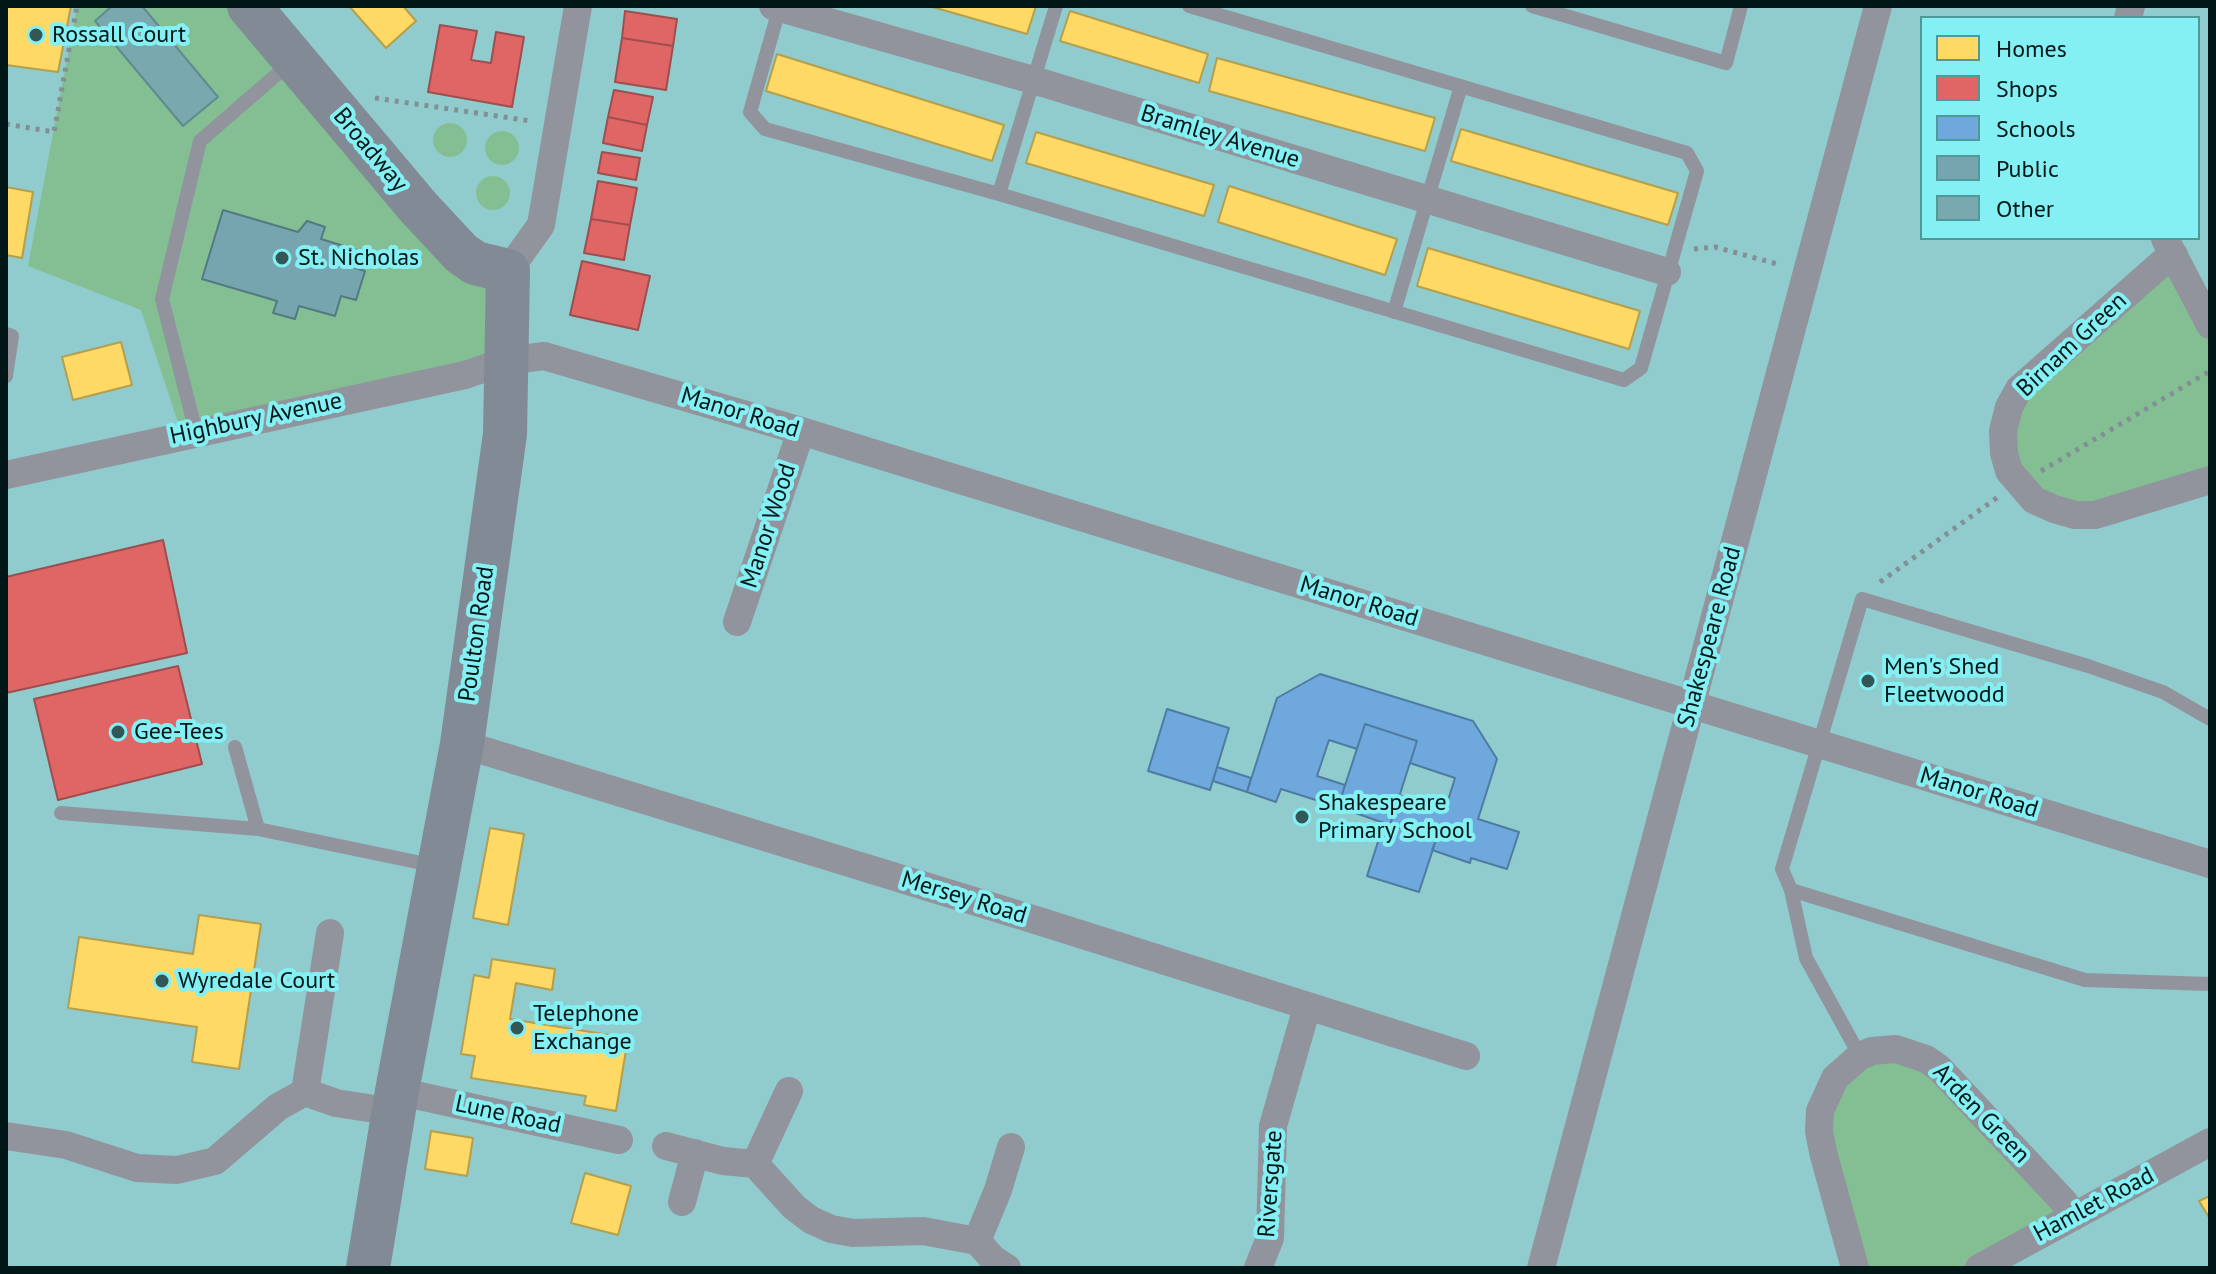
<!DOCTYPE html>
<html>
<head>
<meta charset="utf-8">
<style>
	body { margin:0 }
	#map { position:relative; width:2216px; height:1274px; overflow:hidden; background:#90cbcd; font-family:"PT Sans",sans-serif }
	canvas { display:block }
	.frame { position:absolute; inset:0; border:8px solid #011717; pointer-events:none }
	.legend { position:absolute; left:1920px; top:16px; width:280px; height:224px; box-sizing:border-box; background:#85f0f3; border:2px solid #50999b; margin:0; padding:10px 14px; list-style:none; font-size:24px; color:#011717 }
	.legend li { display:flex; align-items:center; gap:16px; height:40px }
	.legend b { width:40px; border:2px solid #50999b }
</style>
</head>
<body>
<div id="map">
<canvas width="2216" height="1274"></canvas>
<div class="frame"></div>
<ul class="legend">
<li><b style="height:22px;background:#ffd966"></b>Homes</li>
<li><b style="height:22px;background:#e06666"></b>Shops</li>
<li><b style="height:22px;background:#6fa8dc"></b>Schools</li>
<li><b style="height:22px;background:#76a5af"></b>Public</li>
<li><b style="height:22px;background:#79a8ae"></b>Other</li>
</ul>
</div>
<script>
const ctx = document.querySelector('canvas').getContext('2d');
ctx.lineJoin = 'round';
function paint(path, color) { ctx.fillStyle = color; ctx.fill(path, 'evenodd'); }
const toPath = rows => new Path2D(rows.map(r => 'M' + r).join(''));
function trace(path, color, width, dash) { ctx.strokeStyle = color; ctx.lineWidth = width; ctx.lineCap = dash ? 'butt' : 'round'; ctx.setLineDash(dash || []); ctx.stroke(path); }
function write(font, color, halo, rows, align = 'center') {
  ctx.font = font + ' "PT Sans",sans-serif'; ctx.lineWidth = 8; ctx.setLineDash([]); ctx.textBaseline = 'middle'; ctx.strokeStyle = halo; ctx.fillStyle = color; for (const [text, x, y, turn = 0] of rows) {
    ctx.save(); ctx.translate(x, y); ctx.rotate((+turn || 0) * Math.PI / 180); ctx.textAlign = isNaN(turn) ? turn : align; if (halo) ctx.strokeText(text, 0, 0); ctx.fillText(text, 0, 0); ctx.restore();
  }
}
const green = toPath([
	[77,6,249,6,508,271,506,361,182,435,141,310,28,266],
	'433 140a17 17 0 1 1 34 0a17 17 0 1 1-34 0Z',
	'485 148a17 17 0 1 1 34 0a17 17 0 1 1-34 0Z',
	'476 193a17 17 0 1 1 34 0a17 17 0 1 1-34 0Z',
	[2162,263,2210,325,2210,480,2054,509,2004,453,2009,407],
	[1909,1052,2073,1217,1979,1268,1855,1268,1823,1152,1835,1078]
]);
const homes = toPath([
	[6,6,71,6,58,72,6,65,6,6],
	[349,6,403,6,416,21,386,48,349,6],
	[929,6,1036,6,1027,34,929,6],
	[1070,11,1208,54,1199,83,1060,41,1070,11],
	[777,54,1004,125,992,161,766,91,777,54],
	[1217,58,1435,118,1425,151,1209,91,1217,58],
	[1461,129,1678,193,1668,225,1451,161,1461,129],
	[1036,132,1214,185,1204,216,1026,163,1036,132],
	[1229,186,1397,239,1385,275,1218,222,1229,186],
	[6,187,33,192,22,258,6,255,6,187],
	[1428,248,1640,311,1629,349,1417,286,1428,248],
	[121,342,132,385,73,400,62,357,121,342],
	[490,828,524,834,508,925,473,918,490,828],
	[199,915,261,924,239,1069,192,1062,197,1027,68,1008,79,937,193,954,199,915],
	[492,959,555,969,552,990,516,983,510,1019,628,1038,616,1111,584,1105,586,1096,471,1078,475,1056,461,1054,474,975,489,978,492,959],
	[431,1131,473,1138,467,1176,425,1169,431,1131],
	[585,1173,631,1186,618,1235,571,1223,585,1173],
	[2210,1196,2210,1219,2199,1201,2210,1196]
]);
const shops = toPath([
	[625,11,677,19,673,46,622,38,625,11],
	[440,25,477,31,471,60,491,63,496,32,524,37,512,107,428,92,440,25],
	[622,38,673,46,666,90,615,82,622,38],
	[614,90,653,97,647,125,608,117,614,90],
	[608,117,647,125,642,151,603,143,608,117],
	[602,152,640,158,636,180,598,173,602,152],
	[598,181,637,188,630,225,591,219,598,181],
	[591,219,630,225,624,260,584,253,591,219],
	[582,261,650,276,638,330,570,315,582,261],
	[163,540,187,653,6,693,6,577,163,540],
	[178,666,202,764,58,800,34,699,178,666]
]);
const schools = toPath([
	[1320,674,1473,721,1497,759,1478,819,1519,832,1507,869,1471,858,1470,863,1432,850,1436,840,1390,825,1399,795,1445,810,1455,778,1410,763,1417,741,1365,724,1357,749,1329,740,1317,776,1345,785,1338,807,1281,789,1276,802,1247,792,1277,698,1320,674],
	[1167,709,1229,728,1210,790,1148,771,1167,709],
	[1365,724,1417,741,1390,825,1338,807,1365,724],
	[1217,767,1251,778,1247,792,1213,781,1217,767],
	[1384,823,1436,840,1419,892,1367,876,1384,823]
]);
const public = toPath([
	[223,210,298,232,307,221,325,227,321,239,357,250,352,267,365,271,356,300,341,296,335,316,299,306,295,319,273,313,277,301,202,279,223,210]
]);
const building = toPath([
	[112,6,142,6,218,97,183,126,95,21,112,6]
]);
const path = toPath([
	[375,98,531,121],
	[6,124,54,132,77,6],
	[1694,249,1715,247,1781,265],
	[2041,471,2210,371],
	[1880,582,1998,497]
]);
const service = toPath([
	[780,6,750,112,765,129,999,194,1624,380,1641,368,1697,171,1687,153,1189,6],
	[1532,6,1726,63,1741,6],
	[999,194,1056,6],
	[1394,312,1461,86],
	[6,334,12,336,6,376],
	[196,432,162,299,200,141,290,63],
	[2210,719,2163,692,2088,666,1862,599,1782,869,1791,890,2085,980,2210,984],
	[235,747,258,829,436,866],
	[61,813,258,829],
	[1791,890,1806,958,1860,1056]
]);
const minor = toPath([
	[773,6,1033,80,1667,272],
	[2128,18,2131,6],
	[2165,239,2210,325],
	[2174,255,2162,263,2019,389,2009,407,2003,431,2004,453,2009,471,2034,500,2054,509,2075,515,2095,515,2210,480],
	[508,271,541,225,578,6],
	[6,475,465,375,506,361,544,356,801,431,2210,864],
	[737,622,801,431],
	[462,744,1042,922,1466,1056],
	[397,1091,619,1140],
	[305,1092,330,933],
	[6,1136,66,1145,137,1168,177,1170,215,1161,278,1107,305,1092,336,1103,394,1112],
	[666,1146,723,1161,755,1164,794,1207,811,1220,831,1229,853,1233,923,1231,977,1241,993,1259,1007,1268],
	[755,1164,789,1091],
	[682,1202,695,1153],
	[977,1241,998,1190,1011,1147],
	[1258,1268,1270,1238,1273,1126,1307,1007],
	[1541,1268,1878,6],
	[1855,1268,1823,1152,1819,1131,1820,1111,1835,1078,1860,1056,1872,1051,1896,1049,1926,1059,1939,1068,2065,1203,2073,1217],
	[1979,1268,2210,1142]
]);
const primary = toPath([
	[249,6,419,208,461,253,475,263,508,271,505,434,462,744,397,1091,368,1268]
]);
const markers = [
	[36,35,8,"#335657"],
	[282,258,8,"#335657"],
	[1868,681,8,"#335657"],
	[118,732,8,"#335657"],
	[1302,817,8,"#335657"],
	[162,981,8,"#335657"],
	[517,1028,8,"#335657"]
];
const poiNames = [
	["Rossall Court",52,35],
	["St. Nicholas",298,258],
	["Men's Shed",1884,667],
	["Fleetwoodd",1884,695],
	["Gee-Tees",134,732],
	["Shakespeare",1318,803],
	["Primary School",1318,831],
	["Wyredale Court",178,981],
	["Telephone",533,1014],
	["Exchange",533,1042]
];
const streetNames = [
	["Bramley Avenue",1220,137,17],
	["Broadway",370,150,50],
	["Birnam Green",2072,345,-43],
	["Manor Road",740,413,17],
	["Highbury Avenue",256,419,-12],
	["Manor Wood",769,526,-72],
	["Manor Road",1359,602,17],
	["Poulton Road",477,634,-82],
	["Shakespeare Road",1710,637,-75],
	["Manor Road",1979,793,17],
	["Mersey Road",964,898,17],
	["Arden Green",1981,1114,46],
	["Lune Road",508,1115,12],
	["Riversgate",1271,1184,-86],
	["Hamlet Road",2094,1205,-28]
];
paint(green, '#84bf94');
paint(homes, '#ffd966');
trace(homes, '#b39f4e', 2);
paint(shops, '#e06666');
trace(shops, '#9d4e4e', 2);
paint(schools, '#6fa8dc');
trace(schools, '#4e7ca1', 2);
paint(public, '#76a5af');
trace(public, '#537a81', 2);
paint(building, '#79a8ae');
trace(building, '#608b8f', 2);
trace(path, '#829095', 5, [4, 6]);
trace(service, '#91949d', 14);
trace(minor, '#91949d', 28);
trace(primary, '#828b95', 44);
for (const [x, y, r, color] of markers) { const dot = new Path2D(); dot.arc(x, y, r, 0, 2 * Math.PI); ctx.fillStyle = color; ctx.fill(dot); trace(dot, '#85f0f3', 3); }
write('24px', '#011717', '#85f0f3', poiNames, 'left');
write('24px', '#011717', '#85f0f3', streetNames);
</script>
</body>
</html>
